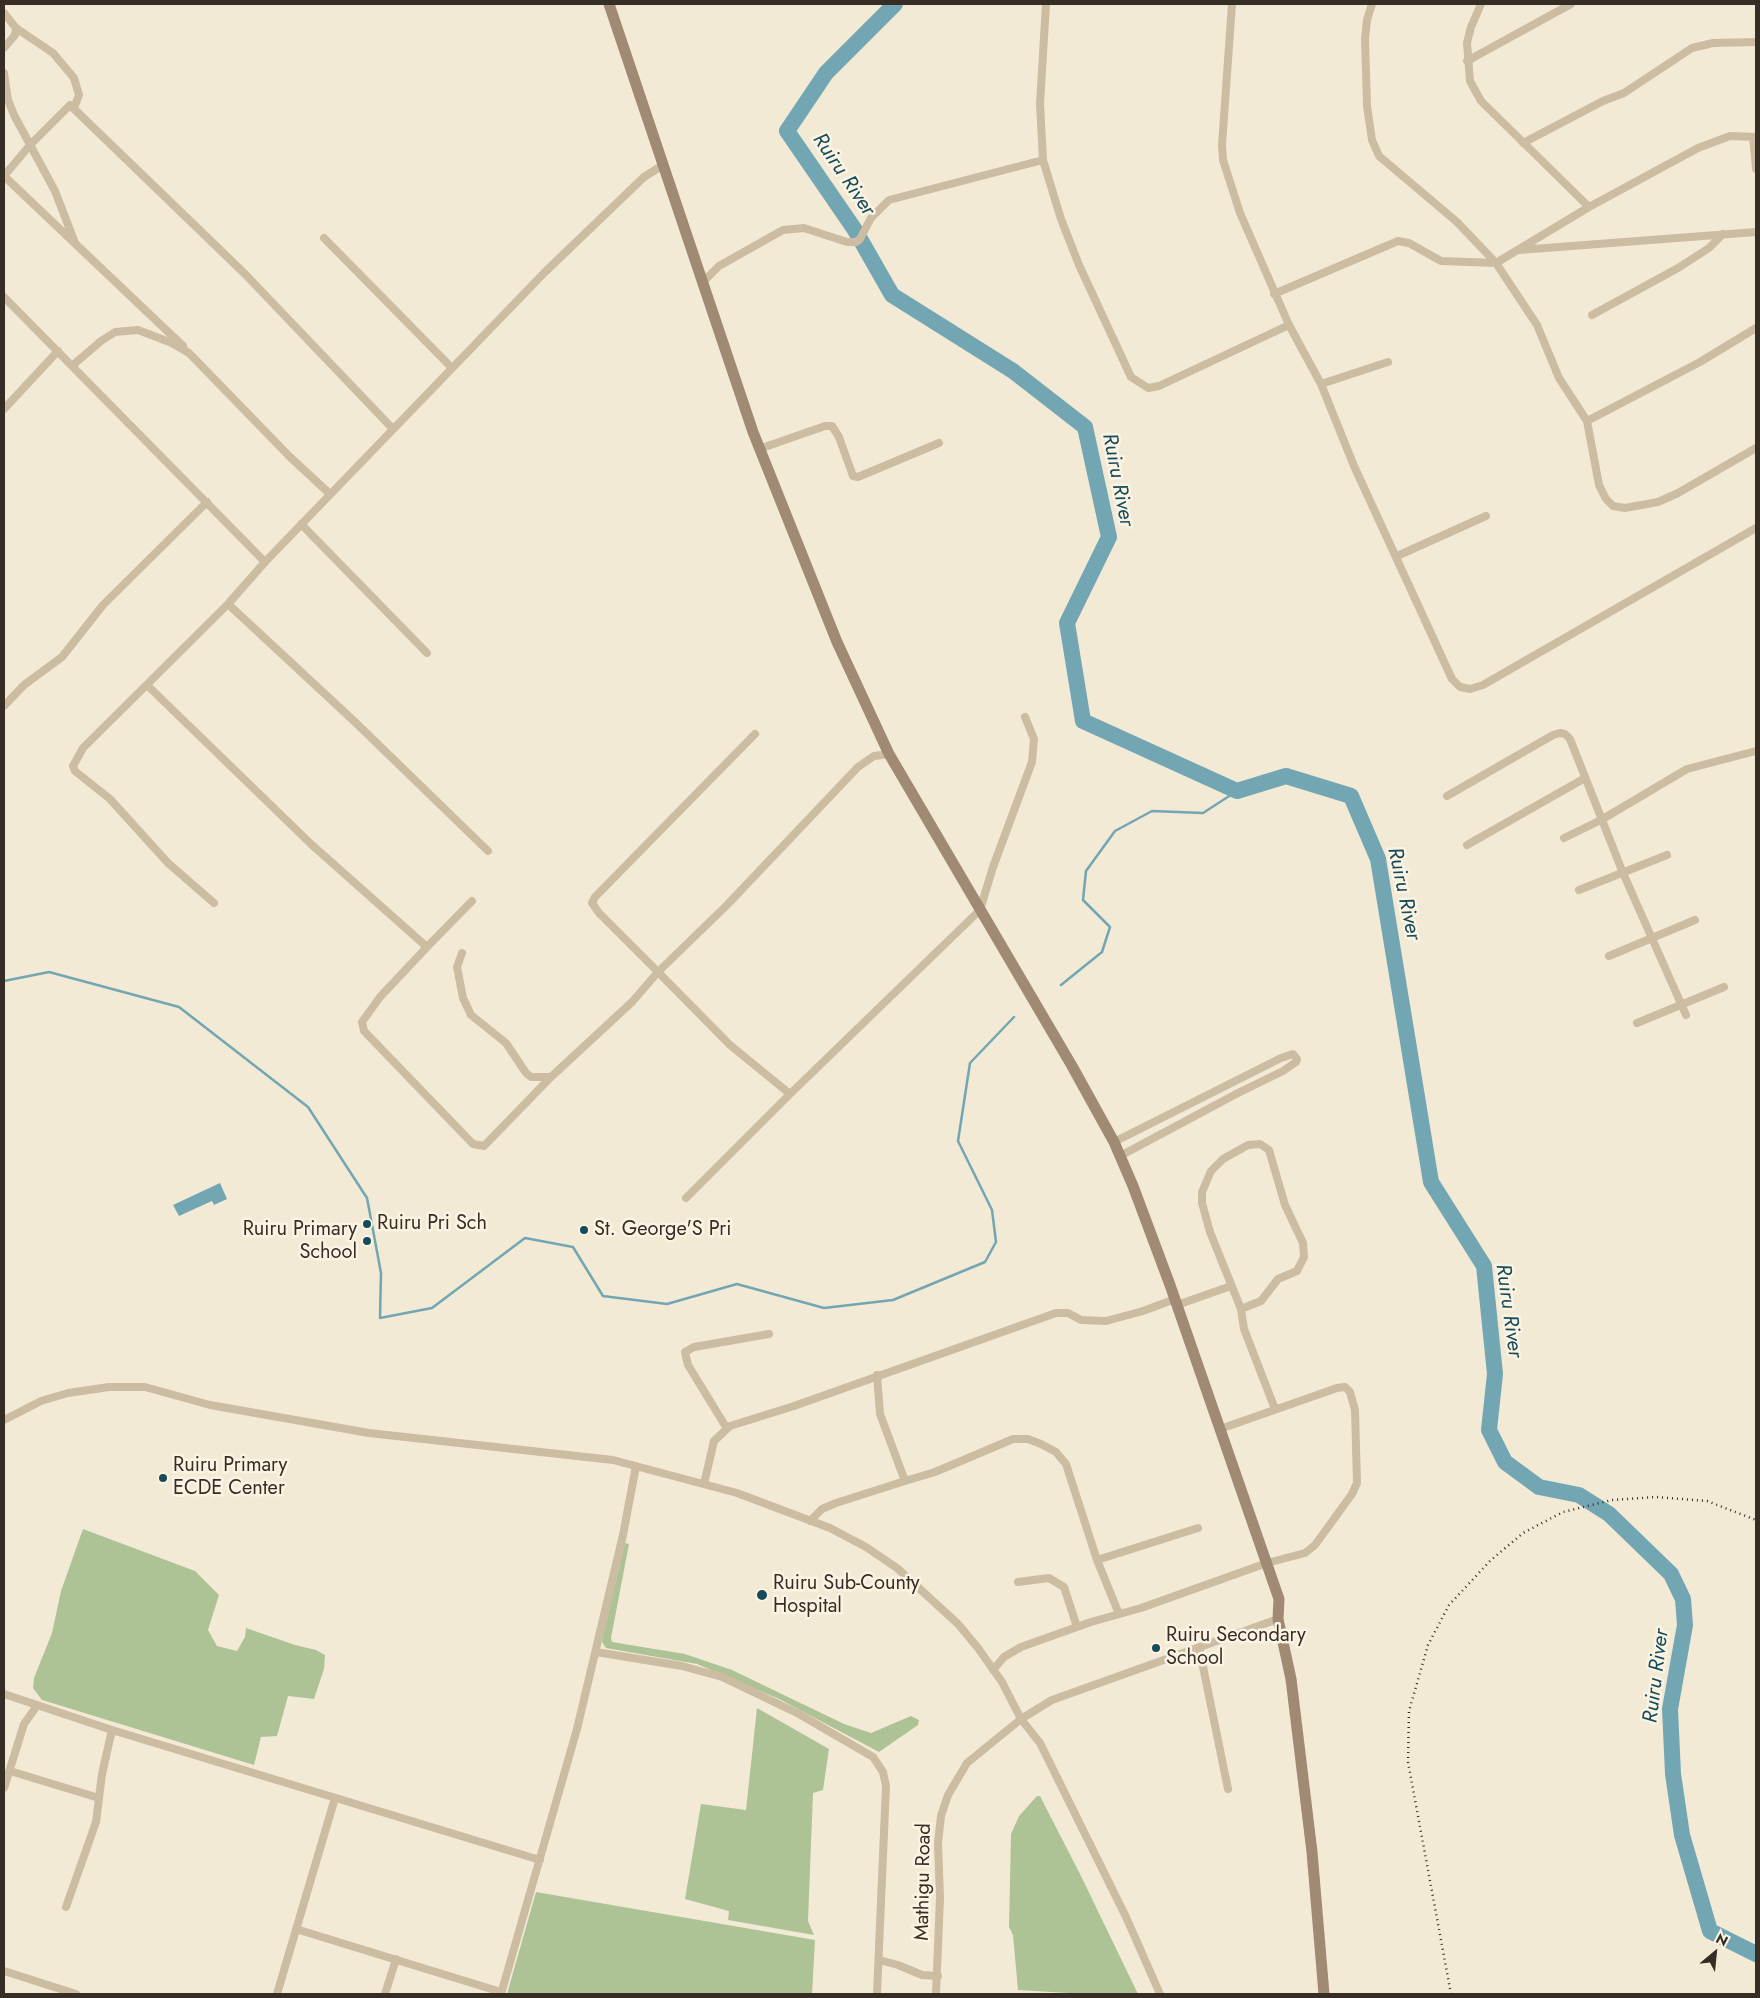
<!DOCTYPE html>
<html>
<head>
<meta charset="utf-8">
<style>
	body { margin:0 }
	#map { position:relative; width:1760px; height:1998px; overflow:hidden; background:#f3ead6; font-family:Jost,sans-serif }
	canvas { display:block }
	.frame { position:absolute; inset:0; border:5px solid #362d25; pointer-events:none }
	.north { position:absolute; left:1690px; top:1928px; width:50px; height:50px; -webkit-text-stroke:4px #fbf4e3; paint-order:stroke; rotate:28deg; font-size:14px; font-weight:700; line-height:20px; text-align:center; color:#362d25 }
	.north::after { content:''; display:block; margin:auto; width:18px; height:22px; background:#362d25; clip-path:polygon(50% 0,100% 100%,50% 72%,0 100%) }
</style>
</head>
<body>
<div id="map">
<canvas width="1760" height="1998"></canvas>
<div class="frame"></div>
<div class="north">N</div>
</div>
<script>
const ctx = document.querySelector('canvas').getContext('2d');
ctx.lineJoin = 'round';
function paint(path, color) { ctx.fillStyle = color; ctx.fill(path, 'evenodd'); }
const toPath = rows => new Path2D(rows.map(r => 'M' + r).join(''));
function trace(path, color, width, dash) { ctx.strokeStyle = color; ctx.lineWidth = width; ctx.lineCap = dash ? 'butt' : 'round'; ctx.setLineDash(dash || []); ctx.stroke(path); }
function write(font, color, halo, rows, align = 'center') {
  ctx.font = font + ' Jost,sans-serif'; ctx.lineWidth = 5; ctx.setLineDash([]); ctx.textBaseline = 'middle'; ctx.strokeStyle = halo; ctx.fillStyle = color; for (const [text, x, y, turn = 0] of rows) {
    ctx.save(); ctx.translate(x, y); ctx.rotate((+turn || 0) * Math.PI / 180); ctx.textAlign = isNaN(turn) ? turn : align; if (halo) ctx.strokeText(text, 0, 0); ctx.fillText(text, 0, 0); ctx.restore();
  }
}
const green = toPath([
	[83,1529,195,1571,219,1595,208,1630,217,1646,237,1651,245,1637,246,1628,295,1645,316,1650,325,1655,324,1669,314,1699,288,1696,277,1736,261,1737,254,1765,42,1700,33,1688,34,1678,52,1633,61,1591],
	[625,1543,629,1544,611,1638,612,1642,685,1654,732,1670,844,1724,871,1733,911,1716,919,1720,918,1725,879,1752,779,1699,697,1664,606,1648,602,1642,603,1635],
	[757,1708,829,1749,823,1790,813,1793,808,1921,814,1935,728,1920,729,1911,685,1899,701,1804,746,1810],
	[1037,1796,1040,1796,1081,1876,1138,1994,1085,1994,1018,1990,1013,1935,1009,1927,1011,1834,1019,1816],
	[536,1892,815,1940,812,1994,507,1994]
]);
const water = toPath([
	[220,1183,227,1199,214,1205,212,1201,179,1216,173,1205]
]);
const stream = toPath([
	[4,981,49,972,179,1007,308,1107,367,1198,381,1273,380,1318,432,1308,525,1238,573,1247,603,1296,667,1304,737,1284,824,1308,893,1300,985,1262,996,1242,992,1210,958,1141,970,1063,1014,1017],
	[1061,985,1102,952,1110,927,1083,900,1086,871,1115,831,1152,811,1203,813,1237,791]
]);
const river = toPath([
	[895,4,826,73,787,131,855,230,892,295,1013,371,1085,427,1109,537,1067,623,1083,721,1237,791,1286,776,1351,796,1378,859,1431,1182,1484,1266,1495,1374,1489,1430,1505,1462,1539,1487,1579,1495,1609,1514,1671,1574,1683,1599,1685,1625,1670,1709,1673,1774,1682,1835,1710,1931,1756,1954]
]);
const minor = toPath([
	[1046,4,1040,104,1043,160,1061,219,1079,265,1131,377,1148,388,1159,386,1289,325],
	[1232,4,1222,145,1223,160,1240,213,1289,325,1321,384,1354,466,1452,679,1460,687,1470,689,1483,685,1756,528],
	[1372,4,1367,20,1365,39,1367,106,1372,140,1379,156,1457,222,1496,263,1537,325,1559,378,1587,421,1599,485,1606,499,1613,506,1625,508,1658,502,1678,493,1756,448],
	[1481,4,1471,27,1467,43,1470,81,1481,101,1589,207],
	[4,13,16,28,15,35,4,48],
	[16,28,53,53,74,78,79,95,74,108],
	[1467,61,1571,4],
	[4,73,8,100,14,115,55,191,75,243],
	[1753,137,1756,169],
	[1523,143,1603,101,1624,93,1692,48,1713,43,1756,42],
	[4,176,30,145,70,105,245,274,393,429],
	[4,176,183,346],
	[324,238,452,368],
	[1519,250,1756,232],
	[703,282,719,266,783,230,804,228,847,242,856,242,860,239,871,218,889,200,1043,160],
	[1274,294,1398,241,1409,243,1441,261,1496,263,1589,207,1698,148,1730,136,1756,137],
	[4,297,265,562,545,272,644,177,663,165],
	[1592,315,1678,268,1709,248,1723,234],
	[73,365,101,341,115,332,138,330,172,343,189,353,290,457,330,494],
	[1321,384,1388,362],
	[4,409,58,351],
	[1587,421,1700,362,1756,328],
	[759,449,825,426,832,426,839,437,853,476,858,477,939,443],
	[301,524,427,653],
	[1397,556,1486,516],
	[228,604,355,722,488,851],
	[148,686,312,845,427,947,472,901],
	[4,706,24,685,62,657,103,605,207,502],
	[889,754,874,756,858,767,727,905,658,972,730,1045,790,1094,980,910,993,867,1032,762,1034,739,1025,717],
	[1447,796,1553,735,1560,733,1565,734,1570,739,1623,873,1686,1015],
	[1564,838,1601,820,1687,769,1756,751],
	[1467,845,1585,778],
	[1579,890,1667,855],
	[214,903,168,863,110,799,75,771,73,766,83,748,228,604,265,562],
	[427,947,380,997,362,1022,364,1031,473,1144,484,1146,551,1077,632,1002,658,972,599,913,592,903,595,897,755,734],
	[462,953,457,967,463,998,471,1015,506,1043,526,1073,531,1077,551,1077],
	[1609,956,1695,920],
	[1637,1023,1724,987],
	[1114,1142,1281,1058,1293,1054,1297,1059,1296,1062,1283,1071,1238,1093,1120,1156],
	[686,1198,790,1094],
	[1177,1305,1231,1286],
	[1241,1309,1261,1301,1278,1279,1297,1271,1304,1257,1303,1243,1285,1205,1269,1150,1260,1144,1248,1145,1223,1159,1211,1171,1202,1192,1202,1203,1210,1232,1241,1309,1244,1329,1275,1409],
	[4,1420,41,1401,68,1393,109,1387,145,1387,210,1405,369,1433,613,1460,737,1493,830,1528,866,1547,897,1568,958,1624,978,1648,1002,1682,1021,1719,1040,1743,1126,1917,1160,1994],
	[726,1427,688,1365,685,1352,694,1347,769,1334],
	[905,1481,935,1472,1013,1439,1028,1439,1041,1444,1056,1452,1066,1464,1097,1560],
	[704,1484,714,1441,730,1426,794,1406,1056,1313,1068,1313,1081,1320,1106,1321,1143,1311,1175,1299],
	[810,1521,822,1509,836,1503,905,1481,880,1414,877,1375],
	[1018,1582,1049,1578,1064,1587,1077,1627],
	[1119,1614,1097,1560,1198,1528],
	[1199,1647,1228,1789],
	[596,1652,682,1666,722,1677,799,1714,873,1757,883,1772,886,1786,877,1994],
	[993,1670,1004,1657,1021,1647,1091,1622,1141,1608,1267,1563,1305,1553,1315,1545,1352,1494,1357,1483,1355,1410,1350,1392,1345,1387,1337,1388,1220,1429],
	[4,1694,112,1730,540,1860],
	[10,1771,99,1798],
	[4,1788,24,1724,36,1707],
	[66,1907,96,1822,102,1774,112,1730],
	[296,1929,501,1992],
	[879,1960,898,1965,922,1975,938,1976],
	[4,1971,76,1994],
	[277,1994,335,1798],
	[385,1994,396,1959],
	[501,1994,577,1729,623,1535,636,1466],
	[936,1994,940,1898,938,1843,941,1816,948,1795,967,1763,1021,1719,1052,1700,1278,1619]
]);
const secondary = toPath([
	[609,4,753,432,837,642,889,754,1072,1066,1114,1142,1133,1186,1170,1285,1279,1599,1278,1619,1291,1679,1312,1852,1324,1994]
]);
const rail = toPath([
	[1451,1994,1408,1762,1409,1711,1428,1645,1449,1605,1490,1561,1523,1533,1563,1512,1612,1500,1656,1497,1707,1501,1756,1520]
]);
const markers = [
	[367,1224,5,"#174b5b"],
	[584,1230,5,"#174b5b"],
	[367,1241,5,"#174b5b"],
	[163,1478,5,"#174b5b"],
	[762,1595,6,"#174b5b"],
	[1156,1648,5,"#174b5b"]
];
const poiNames = [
	["Ruiru Pri Sch",377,1224],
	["Ruiru Primary",357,1230,"right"],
	["School",357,1253,"right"],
	["St. George'S Pri",594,1230],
	["Ruiru Primary",173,1466],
	["ECDE Center",173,1489],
	["Ruiru Sub-County",773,1584],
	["Hospital",773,1607],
	["Ruiru Secondary",1166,1636],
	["School",1166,1659]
];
const streetNames = [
	["Mathigu Road",924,1882,-89]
];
const waterNames = [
	["Ruiru River",843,175,56],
	["Ruiru River",1117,480,79],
	["Ruiru River",1403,894,78],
	["Ruiru River",1508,1311,82],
	["Ruiru River",1657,1676,-83]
];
paint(green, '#adc395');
paint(water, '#73a6b3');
trace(stream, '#73a6b3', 2.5);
trace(river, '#73a6b3', 16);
trace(minor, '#ccbca2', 8);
trace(secondary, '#a08a73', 11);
trace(rail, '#362d25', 2.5, [1, 4]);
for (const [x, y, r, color] of markers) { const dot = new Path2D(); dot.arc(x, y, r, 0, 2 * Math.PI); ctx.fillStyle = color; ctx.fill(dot); trace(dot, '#fbf4e3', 2); }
write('20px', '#362d25', '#fbf4e3', poiNames, 'left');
write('20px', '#362d25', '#fbf4e3', streetNames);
write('italic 21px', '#174b5b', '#fbf4e3', waterNames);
</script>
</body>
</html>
